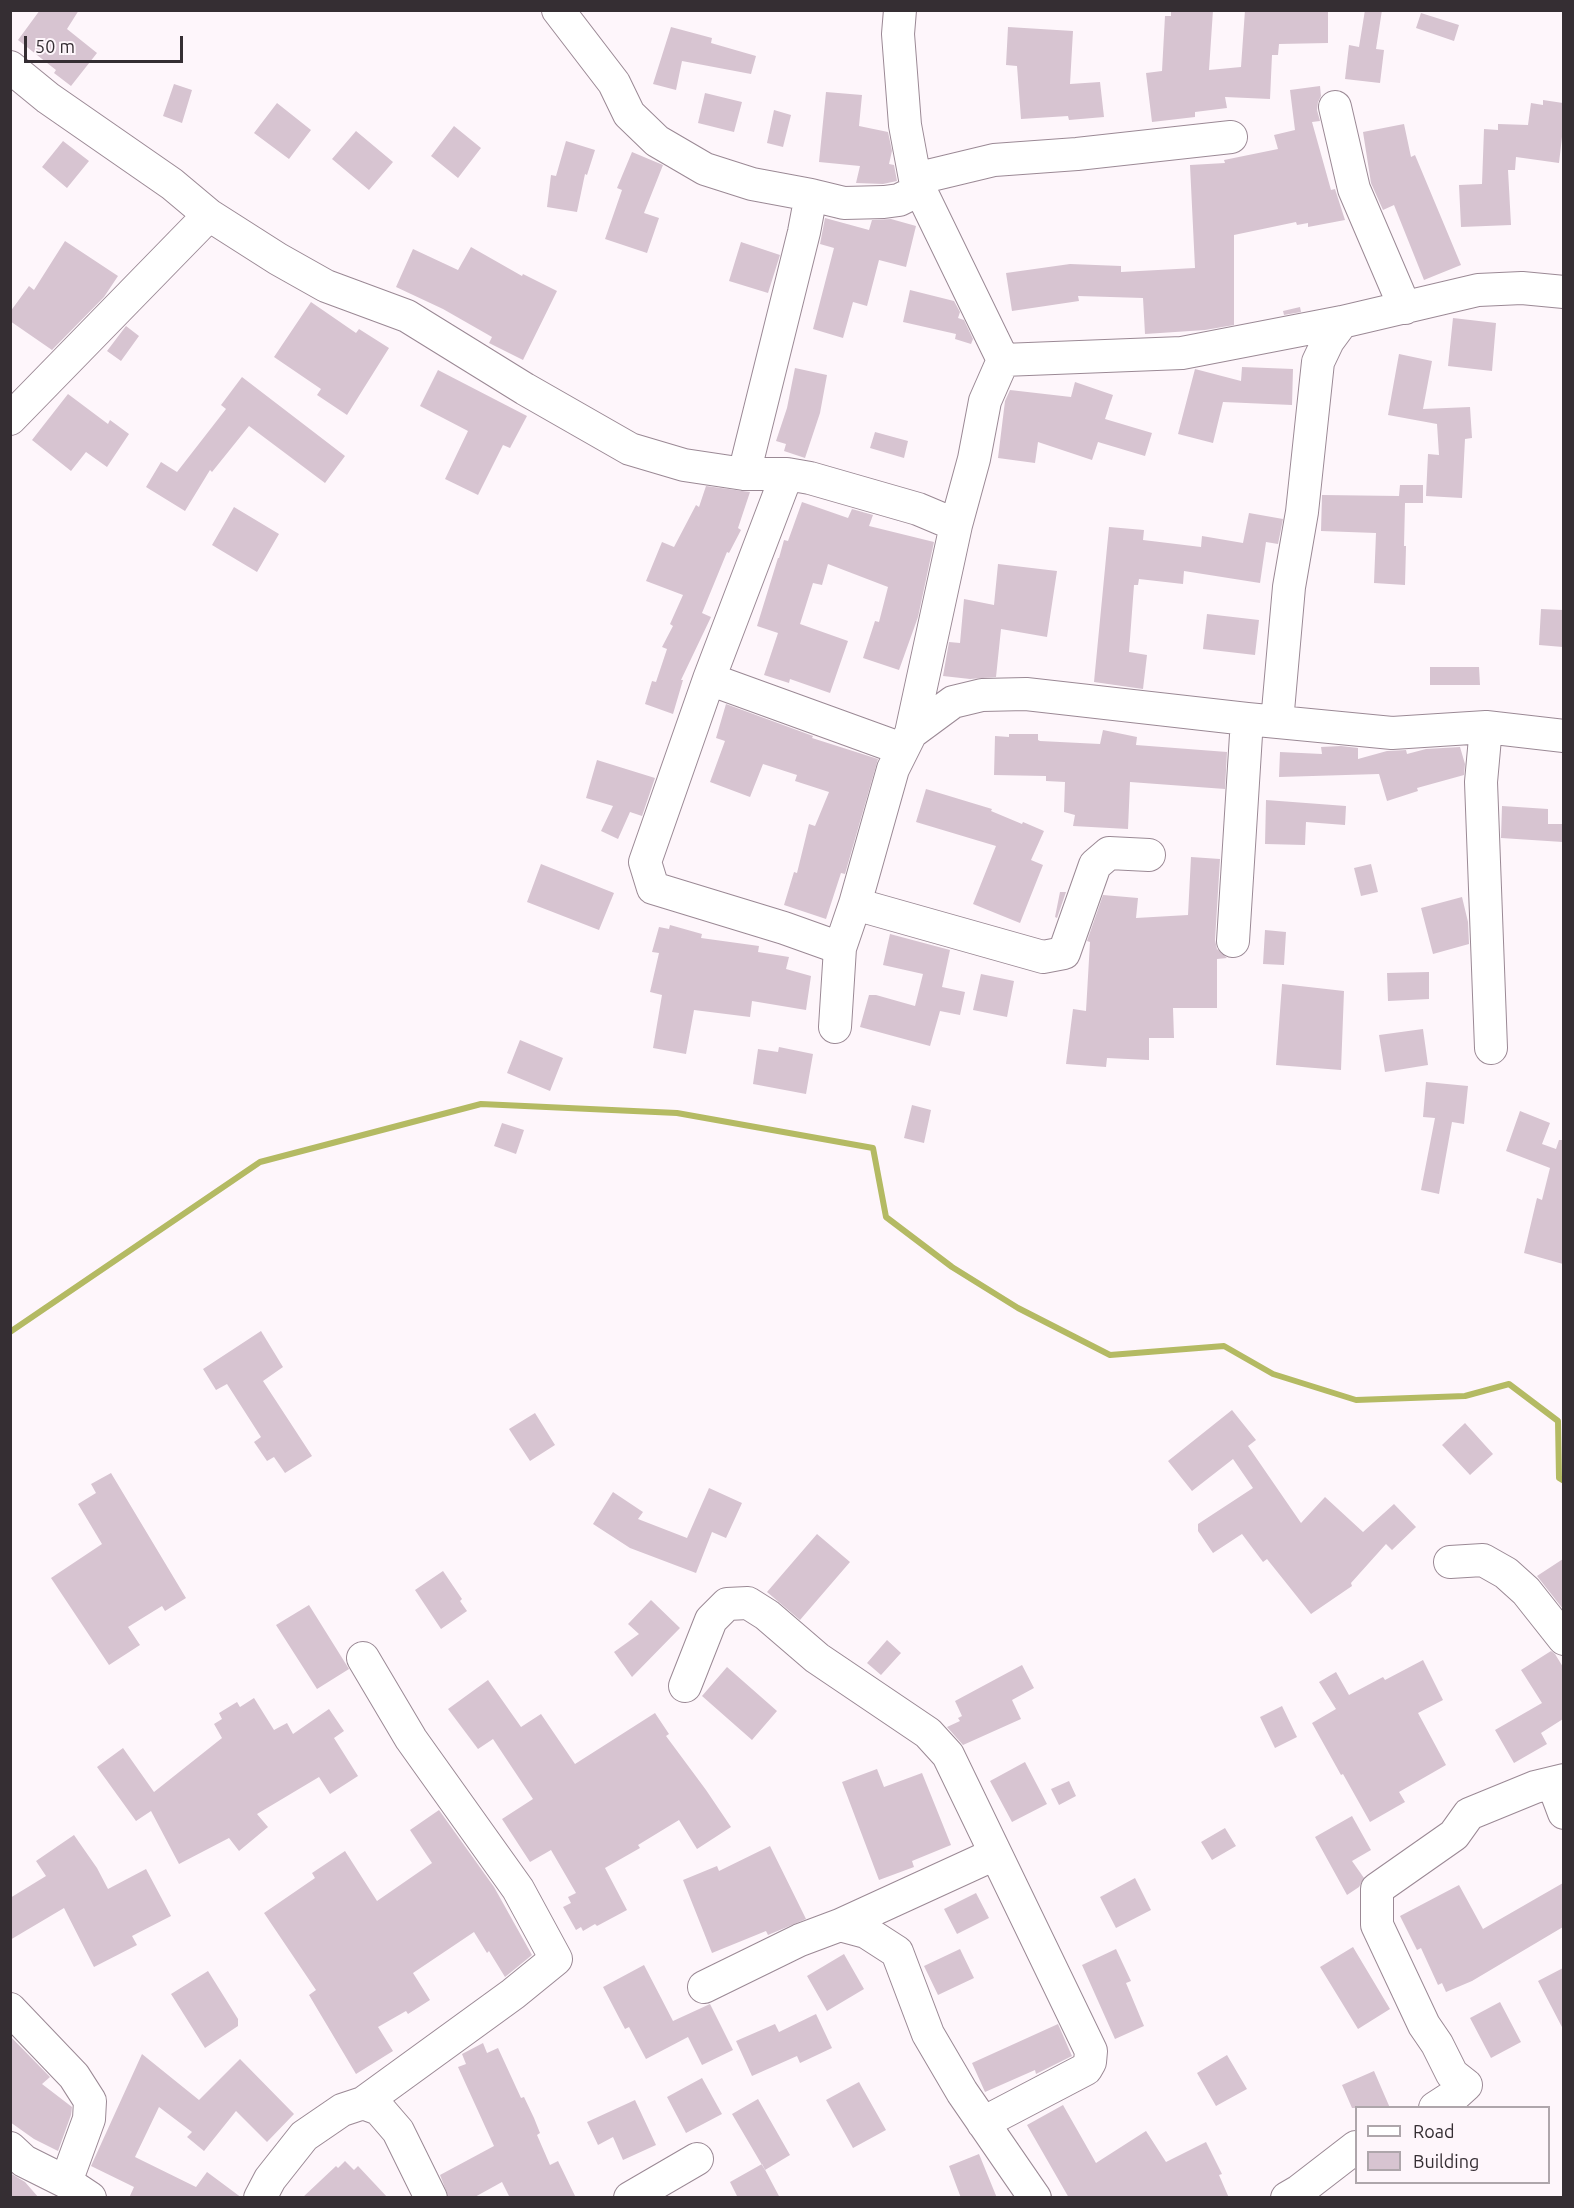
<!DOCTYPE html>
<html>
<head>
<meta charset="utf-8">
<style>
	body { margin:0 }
	#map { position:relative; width:1574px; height:2208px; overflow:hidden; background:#fef6fb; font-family:Ubuntu,sans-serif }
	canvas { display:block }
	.frame { position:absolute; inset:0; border:12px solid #352e33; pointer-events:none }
	.legend { position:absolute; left:1355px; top:2106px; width:195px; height:78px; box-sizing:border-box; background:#fef6fb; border:2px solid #aea6ab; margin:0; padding:8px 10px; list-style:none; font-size:18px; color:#352e33 }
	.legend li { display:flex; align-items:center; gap:12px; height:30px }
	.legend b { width:30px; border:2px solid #aea6ab }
	.scale { position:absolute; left:24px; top:36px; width:159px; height:27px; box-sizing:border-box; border:3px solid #352e33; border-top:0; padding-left:8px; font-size:18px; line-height:21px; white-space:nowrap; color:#352e33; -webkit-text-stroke:4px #fef6fb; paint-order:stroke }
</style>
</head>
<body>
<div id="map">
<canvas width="1574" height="2208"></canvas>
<div class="frame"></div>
<ul class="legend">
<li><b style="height:8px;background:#fff"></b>Road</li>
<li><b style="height:16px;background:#d7c4d1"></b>Building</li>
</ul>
<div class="scale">50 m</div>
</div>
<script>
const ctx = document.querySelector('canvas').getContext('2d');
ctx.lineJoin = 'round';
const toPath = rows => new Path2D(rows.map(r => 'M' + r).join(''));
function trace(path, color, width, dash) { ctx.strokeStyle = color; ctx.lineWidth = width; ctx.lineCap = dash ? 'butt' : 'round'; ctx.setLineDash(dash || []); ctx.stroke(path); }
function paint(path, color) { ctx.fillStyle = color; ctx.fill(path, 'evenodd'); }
const stream = toPath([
	[10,1332,260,1162,481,1104,677,1113,873,1148,886,1217,952,1267,1018,1308,1110,1355,1224,1346,1273,1374,1356,1400,1465,1396,1509,1384,1558,1421,1559,1478,1564,1481]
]);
const building = toPath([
	[40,10,79,10,67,29,97,53,71,86,54,73,56,70,18,40],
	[1171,10,1213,10,1209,70,1241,67,1245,10,1328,10,1328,43,1279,44,1278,55,1272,55,1270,99,1225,97,1227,108,1195,112,1195,117,1152,122,1146,73,1162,71,1165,16,1171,16],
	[1365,10,1382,10,1376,49,1384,50,1380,83,1345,79,1349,45,1359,47],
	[1421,13,1459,25,1454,41,1416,28],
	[671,27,712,38,711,43,756,56,751,74,682,61,676,90,653,84],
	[1008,27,1073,31,1070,84,1100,82,1104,117,1069,120,1068,116,1021,119,1017,66,1006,65],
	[174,84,192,90,182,123,163,116],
	[1320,86,1321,96,1318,102,1317,110,1320,121,1312,122,1331,190,1335,189,1345,220,1308,227,1308,223,1297,225,1296,222,1234,235,1234,325,1205,330,1145,334,1143,298,1078,296,1079,301,1012,311,1006,273,1070,264,1121,266,1121,272,1195,268,1190,165,1225,163,1224,160,1278,149,1274,135,1295,130,1290,90],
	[826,92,862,95,859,126,888,132,892,151,889,164,894,165,897,181,883,184,856,183,860,166,819,162],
	[705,93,742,102,734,132,698,123],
	[1543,100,1563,103,1563,128,1559,163,1516,157,1515,170,1508,170,1511,225,1461,227,1459,185,1482,184,1484,129,1498,130,1498,124,1528,125,1531,103,1543,105],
	[277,103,311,130,289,159,254,133],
	[774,110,791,115,783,147,767,143],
	[1404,124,1411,157,1415,155,1461,265,1424,280,1394,205,1383,210,1371,183,1363,132],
	[454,126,481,148,458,178,431,156],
	[356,131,393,162,369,190,332,159],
	[63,141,89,161,67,188,42,167],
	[566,141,595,150,587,175,585,174,577,212,547,207,551,175,556,176],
	[632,152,663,165,644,213,659,218,647,253,605,239,622,190,617,188],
	[825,218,869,230,872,220,891,219,916,226,906,267,879,260,867,306,853,302,843,338,813,329,834,248,820,244],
	[65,241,118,276,104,297,52,350,10,321,10,312,29,286,34,290],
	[741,242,780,255,768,293,729,281],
	[471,247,522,276,523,274,557,291,523,360,489,343,492,337,443,309,396,287,413,249,458,270],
	[910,290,954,301,960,312,958,318,964,320,973,339,971,344,955,339,956,334,903,322],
	[311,302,356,333,359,329,389,348,347,415,317,395,321,389,274,357],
	[1300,307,1301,312,1284,315,1283,311],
	[1453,318,1496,323,1492,371,1448,366],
	[126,326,139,336,121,361,107,351],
	[1399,354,1432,361,1423,409,1470,407,1472,438,1465,439,1462,498,1426,496,1428,454,1439,455,1437,424,1388,415],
	[1242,367,1293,369,1292,405,1223,402,1213,443,1178,434,1195,369,1241,381],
	[795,368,827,375,820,413,805,458,784,451,786,444,776,441,787,408],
	[438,370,527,416,510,448,503,445,478,495,445,479,468,431,420,406],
	[242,377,345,456,325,483,249,426,212,472,210,470,185,511,146,487,161,462,177,472,226,409,221,405],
	[1075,382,1113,395,1105,419,1152,433,1145,456,1098,442,1092,460,1038,442,1035,463,998,458,1005,401,1010,390,1071,397],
	[68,394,108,424,110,420,129,434,107,467,86,452,71,471,32,440],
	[875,432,908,441,904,458,870,448],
	[1400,485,1423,485,1423,503,1405,503,1404,546,1406,546,1405,585,1374,583,1376,533,1321,531,1322,495,1399,496],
	[706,486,750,492,738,528,741,530,729,553,727,552,702,613,711,617,681,680,683,680,673,714,645,704,652,681,656,682,667,649,662,647,673,626,670,624,683,595,646,581,662,542,674,547,696,505,699,507],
	[802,502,848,518,852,509,873,515,869,526,934,542,918,617,899,670,863,658,875,621,879,622,888,587,828,564,822,585,813,583,800,624,848,641,830,693,790,679,789,683,764,675,778,633,757,626,778,558,779,558,784,540,788,541],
	[234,507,279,534,257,572,212,545],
	[1249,513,1283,519,1278,544,1266,542,1260,583,1184,571,1183,584,1139,579,1138,585,1134,585,1129,652,1147,655,1143,689,1094,682,1109,527,1144,530,1143,540,1201,547,1202,536,1243,543],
	[998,564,1057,571,1047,637,1001,629,996,677,970,679,943,676,949,642,960,643,964,599,994,605],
	[1541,609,1563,610,1563,647,1539,645],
	[1207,614,1259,620,1255,655,1203,649],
	[1430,667,1479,667,1480,685,1430,685],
	[726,704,813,736,812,738,878,759,845,874,841,873,826,919,784,905,794,872,797,873,809,824,815,826,829,792,795,781,797,775,763,764,750,797,710,782,725,741,716,738],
	[1103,730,1137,737,1136,745,1227,752,1225,789,1130,782,1128,829,1073,826,1075,815,1064,812,1065,782,1046,781,1046,776,994,775,995,736,1009,737,1009,734,1038,734,1038,740,1040,741,1100,744],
	[1341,746,1358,748,1358,759,1387,751,1406,750,1407,754,1426,749,1460,747,1465,764,1464,775,1417,788,1418,791,1387,801,1379,774,1279,777,1280,752,1322,754,1321,747],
	[597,760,655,778,642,816,630,812,618,839,601,831,613,806,586,798],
	[926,789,992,809,991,811,1022,824,1023,822,1044,831,1031,860,1043,865,1020,923,973,904,996,846,916,822],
	[1266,800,1346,806,1345,825,1306,822,1305,845,1265,844],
	[1502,806,1548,809,1548,824,1563,824,1563,842,1501,838],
	[1191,857,1220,859,1215,940,1217,949,1227,958,1217,959,1217,1008,1173,1008,1174,1038,1149,1038,1149,1060,1107,1058,1106,1067,1066,1064,1073,1009,1086,1011,1090,942,1087,941,1103,895,1138,898,1136,918,1188,915],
	[541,864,614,893,599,930,527,902],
	[1371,864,1378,892,1361,896,1354,868],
	[1060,892,1066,892,1057,918,1055,917],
	[1462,897,1468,922,1469,944,1433,954,1421,908],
	[670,925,702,934,701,938,759,946,758,952,789,957,786,969,811,976,806,1010,752,1001,750,1017,694,1010,686,1054,653,1048,662,995,650,992,659,953,652,952,659,927,669,929],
	[1265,930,1286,932,1284,965,1263,964],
	[890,934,950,950,942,987,965,992,960,1015,940,1011,930,1046,860,1027,869,995,876,995,915,1006,923,974,883,965],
	[1429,972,1429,999,1388,1001,1387,973],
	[981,974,1014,981,1007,1017,973,1010],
	[1282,984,1344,991,1341,1070,1276,1065],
	[1423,1029,1428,1065,1385,1072,1379,1035],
	[520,1040,563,1058,550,1091,507,1073],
	[779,1047,813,1054,806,1094,753,1084,758,1049,778,1052],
	[1426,1082,1468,1086,1464,1124,1452,1122,1439,1194,1421,1190,1435,1118,1423,1117],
	[912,1105,931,1110,924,1143,904,1138],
	[1520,1111,1550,1123,1542,1144,1556,1149,1559,1140,1563,1140,1563,1264,1524,1253,1537,1198,1542,1200,1550,1168,1506,1151],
	[502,1123,524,1130,516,1154,494,1146],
	[261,1331,283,1367,263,1381,312,1456,285,1473,274,1457,267,1461,254,1442,261,1437,227,1384,216,1390,203,1369],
	[1232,1410,1256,1440,1248,1446,1301,1523,1325,1497,1363,1532,1394,1504,1416,1527,1392,1550,1386,1544,1351,1583,1352,1586,1311,1614,1267,1559,1263,1562,1242,1534,1213,1553,1198,1531,1198,1524,1253,1488,1233,1459,1192,1491,1168,1461],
	[535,1413,555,1445,530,1461,509,1429],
	[1465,1423,1493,1454,1470,1475,1442,1445],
	[111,1473,186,1598,165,1611,162,1606,128,1627,140,1645,109,1665,51,1578,102,1544,78,1504,96,1493,91,1484],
	[709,1488,742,1503,726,1538,712,1532,696,1573,630,1548,593,1524,613,1492,643,1512,638,1519,687,1538],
	[817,1534,850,1562,800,1620,767,1592],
	[1563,1559,1563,1609,1537,1576],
	[443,1571,462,1599,460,1601,467,1611,441,1629,415,1590],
	[651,1600,680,1628,632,1677,614,1652,639,1634,628,1624],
	[309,1605,349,1669,317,1689,276,1625],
	[887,1640,901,1653,881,1675,867,1663],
	[1551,1651,1555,1654,1563,1667,1563,1719,1541,1733,1547,1744,1514,1763,1495,1730,1542,1703,1521,1670],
	[1423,1660,1443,1700,1418,1713,1446,1765,1399,1792,1405,1802,1370,1822,1343,1774,1341,1775,1312,1723,1336,1709,1319,1682,1336,1672,1349,1695,1383,1677,1385,1680],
	[1022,1665,1034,1688,1012,1700,1021,1719,963,1745,947,1727,960,1721,958,1718,962,1716,955,1701],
	[727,1667,777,1711,752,1740,702,1696],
	[488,1680,521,1727,541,1714,575,1764,655,1713,669,1734,666,1736,706,1790,731,1827,697,1849,679,1820,638,1845,640,1848,605,1868,627,1910,597,1926,595,1924,583,1931,581,1927,576,1930,563,1907,571,1903,568,1897,576,1893,551,1850,530,1862,502,1819,533,1799,493,1739,478,1749,448,1709],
	[254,1698,274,1730,287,1723,293,1734,329,1709,344,1731,334,1738,358,1776,330,1794,319,1777,257,1814,268,1827,239,1851,229,1838,179,1864,151,1811,136,1821,97,1767,123,1748,154,1792,222,1738,214,1724,222,1719,219,1713,237,1702,240,1707],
	[1282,1706,1297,1737,1275,1748,1260,1717],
	[1025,1762,1047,1804,1012,1822,990,1781],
	[877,1769,884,1787,922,1773,951,1845,912,1861,914,1867,879,1880,842,1782],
	[1069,1781,1076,1796,1059,1805,1051,1789],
	[439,1810,494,1887,532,1955,505,1977,489,1951,487,1953,474,1932,413,1973,430,2000,408,2014,406,2011,378,2027,393,2051,356,2074,309,1995,316,1990,264,1913,315,1878,312,1873,345,1851,377,1901,432,1863,410,1830],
	[1352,1816,1371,1850,1352,1861,1364,1878,1359,1887,1347,1895,1315,1837],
	[1225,1828,1236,1846,1212,1860,1201,1842],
	[74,1835,97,1868,108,1889,146,1869,171,1916,132,1936,137,1945,94,1967,64,1908,10,1940,10,1898,46,1876,36,1861],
	[770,1846,806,1919,768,1935,766,1931,712,1953,683,1880,717,1866,719,1871],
	[1135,1878,1151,1910,1116,1928,1100,1897],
	[1563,1883,1563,1927,1472,1981,1446,1992,1442,1983,1438,1985,1421,1948,1417,1950,1400,1916,1459,1885,1483,1929],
	[976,1893,989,1918,957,1934,944,1909],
	[1353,1947,1390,2009,1358,2029,1320,1967],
	[960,1949,974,1978,938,1995,924,1966],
	[1116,1949,1131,1981,1126,1983,1144,2026,1115,2039,1082,1965],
	[844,1954,864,1989,827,2011,807,1976],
	[644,1965,673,2021,710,2004,733,2050,702,2065,688,2037,646,2059,629,2027,625,2029,603,1987],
	[1563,1968,1563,2029,1538,1981],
	[208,1971,238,2019,238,2026,205,2048,171,1994],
	[1500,2002,1521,2042,1491,2058,1470,2018],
	[816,2014,832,2048,800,2063,797,2056,752,2076,736,2041,775,2024,779,2032],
	[1058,2024,1072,2056,1036,2074,1035,2070,985,2092,972,2063],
	[10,2036,50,2077,42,2084,72,2107,71,2115,58,2151,34,2139,10,2122],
	[483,2043,487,2053,498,2048,521,2098,524,2097,534,2118,540,2133,537,2135,550,2165,558,2161,576,2198,510,2198,502,2182,473,2198,449,2198,440,2175,494,2146,458,2067,466,2064,462,2054],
	[142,2054,199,2100,240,2059,294,2114,267,2142,236,2111,204,2151,187,2137,192,2132,159,2107,135,2157,196,2187,207,2172,242,2198,129,2198,134,2187,91,2166],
	[1227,2055,1247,2089,1216,2106,1197,2073],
	[1374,2071,1390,2108,1352,2108,1342,2085],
	[702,2078,722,2114,686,2133,667,2097],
	[859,2082,886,2130,853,2148,826,2100],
	[758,2099,790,2155,765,2170,732,2114],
	[635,2100,656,2145,623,2160,613,2137,598,2145,587,2122],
	[1063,2105,1096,2163,1146,2131,1166,2162,1206,2142,1222,2174,1219,2175,1229,2198,1069,2198,1027,2125],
	[979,2154,997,2198,961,2198,949,2166],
	[345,2161,354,2170,358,2166,388,2198,302,2198,336,2166,338,2168],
	[762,2164,780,2198,738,2198,730,2182],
	[10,2173,25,2182,39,2198,10,2198]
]);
const minor = toPath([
	[558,10,614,83,629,114,657,141,705,169,752,184,811,195,804,232,744,474],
	[900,10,898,34,905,125,915,179,1003,360],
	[10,67,48,98,172,184,209,215,278,259,326,286,407,316,525,389,630,449,684,465,744,474,787,474,810,478,918,509,956,525,911,733],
	[1335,107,1354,189,1405,308],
	[915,179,994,160,1077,154,1231,137],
	[811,195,844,203,884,202,899,200,919,190],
	[1003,360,1182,353,1342,322,1478,290,1522,288,1564,292],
	[10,419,209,215],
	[787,474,709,679,645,862,653,888,784,928,840,948],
	[956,525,974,459,985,401,1003,360],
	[709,679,902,749],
	[1277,722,1289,587,1302,512,1318,362,1328,341,1342,322],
	[1486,727,1481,782,1491,1048],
	[855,904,1043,957,1064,953,1095,865,1109,853,1149,855],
	[1233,941,1247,719],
	[835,1027,840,948,855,904,893,769,911,733,953,702,982,695,1026,694,1247,719,1392,733,1486,727,1564,736],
	[1450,1562,1483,1560,1506,1573,1526,1591,1564,1639],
	[685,1686,711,1620,727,1604,748,1603,767,1615,817,1658,928,1733,948,1755,1091,2051,1090,2062,1086,2069,983,2123],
	[1564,1780,1560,1783,1558,1797,1564,1813],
	[840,1925,995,1854],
	[704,1987,800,1940,840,1925,866,1932,897,1952,928,2034,962,2092,1035,2198],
	[10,2009,74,2076,90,2101,89,2119,66,2182],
	[363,2103,513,1994,556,1959,518,1889,411,1739,363,1658],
	[1435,2108,1455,2095,1466,2085,1452,2074,1437,2044,1424,2025,1377,1925,1377,1889,1454,1835,1469,1814,1535,1787,1564,1780],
	[10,2148,24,2161,66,2182,90,2198],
	[260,2198,270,2179,304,2136,342,2110,363,2103,379,2109,398,2131,431,2198],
	[630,2198,697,2159],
	[1287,2198,1299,2191,1356,2147]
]);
trace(stream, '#b4ba63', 6);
paint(building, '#d7c4d1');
trace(minor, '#9b8995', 34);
trace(minor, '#fff', 32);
</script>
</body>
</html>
